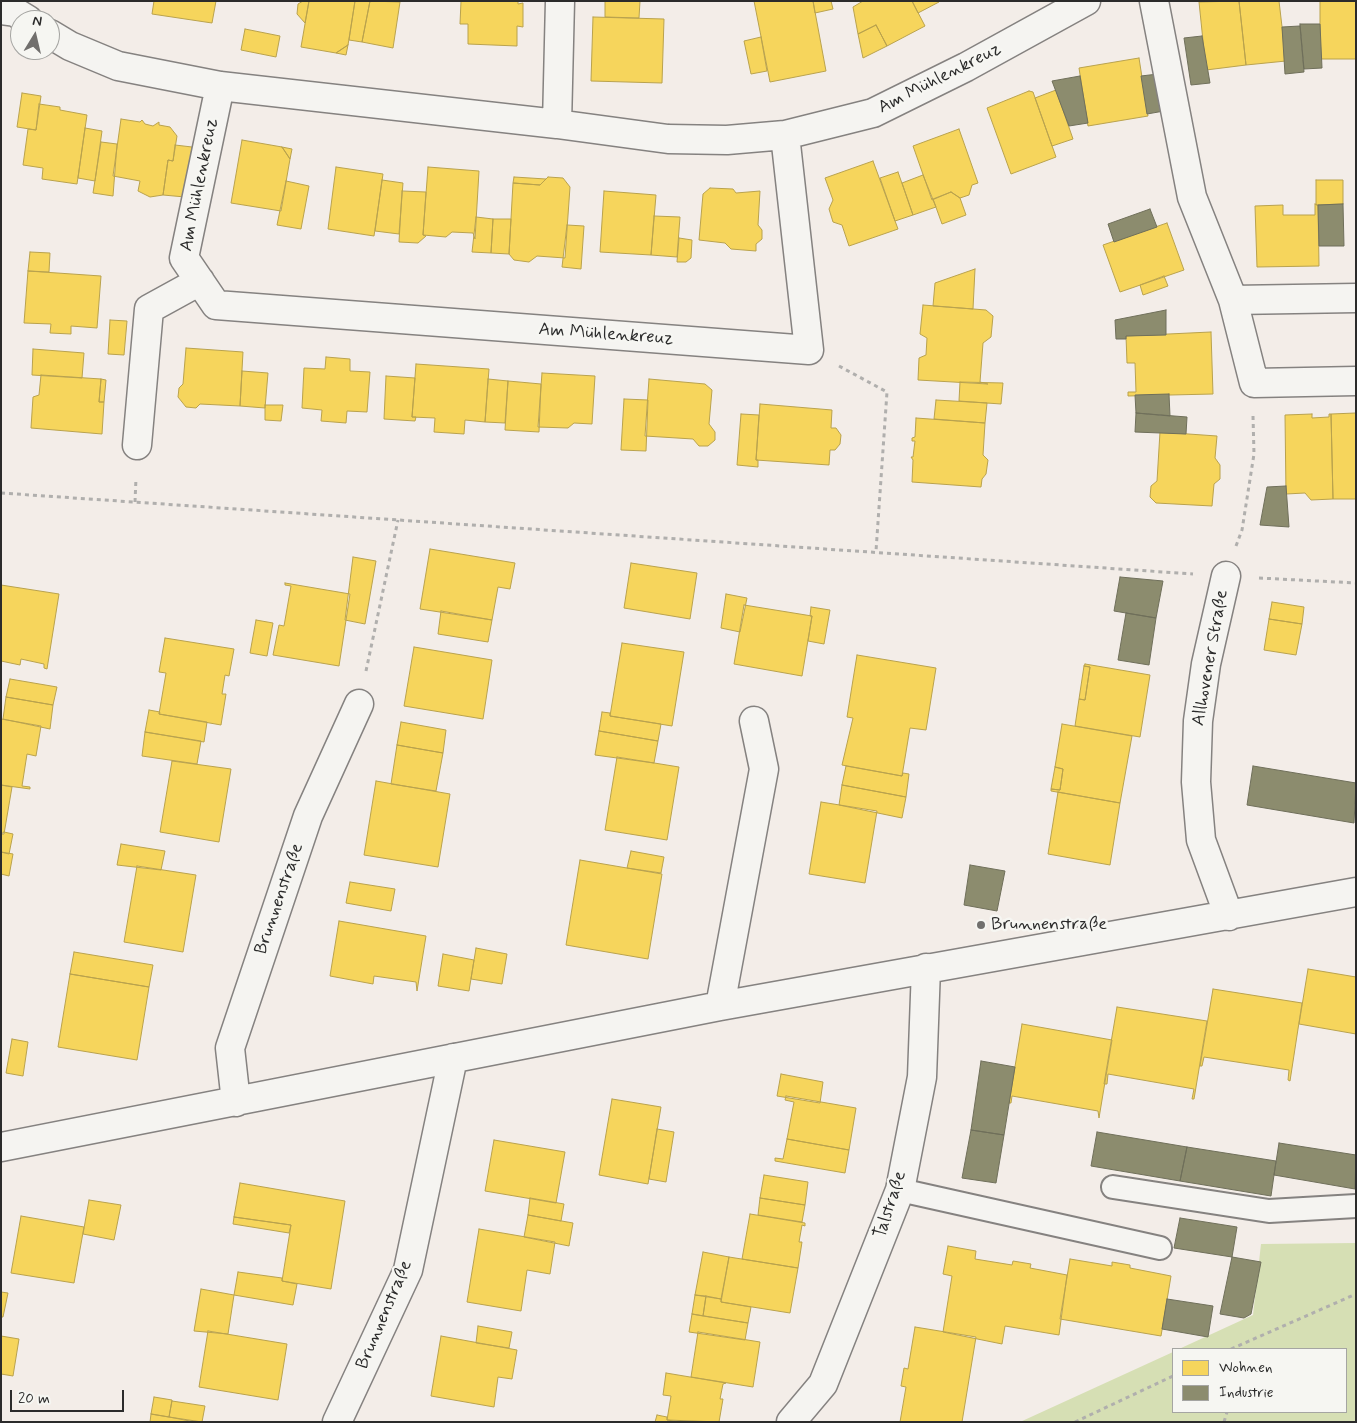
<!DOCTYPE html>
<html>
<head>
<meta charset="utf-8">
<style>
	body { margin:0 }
	#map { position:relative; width:1357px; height:1423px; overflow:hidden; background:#f3ede8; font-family:Mynerve,sans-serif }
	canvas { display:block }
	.frame { position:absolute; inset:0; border:2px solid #2b2b2b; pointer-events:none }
	.legend { position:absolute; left:1172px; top:1348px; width:175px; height:65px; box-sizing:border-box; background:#f6f6f2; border:1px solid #a5a5a2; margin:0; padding:6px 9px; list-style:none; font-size:15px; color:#2b2b2b }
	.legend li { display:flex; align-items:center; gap:10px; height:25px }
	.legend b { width:25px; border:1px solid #a5a5a2 }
	.north { position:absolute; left:10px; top:10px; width:50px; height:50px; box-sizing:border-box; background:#f6f6f2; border:1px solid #a5a5a2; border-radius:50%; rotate:9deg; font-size:14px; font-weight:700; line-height:20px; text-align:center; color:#2b2b2b }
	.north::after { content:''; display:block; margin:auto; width:18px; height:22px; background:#716f6d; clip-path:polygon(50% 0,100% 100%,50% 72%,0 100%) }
	.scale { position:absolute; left:10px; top:1390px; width:114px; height:22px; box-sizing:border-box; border:2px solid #2b2b2b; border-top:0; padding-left:6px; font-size:15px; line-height:18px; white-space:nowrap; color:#2b2b2b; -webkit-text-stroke:4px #f6f6f2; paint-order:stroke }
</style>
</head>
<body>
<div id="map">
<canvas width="1357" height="1423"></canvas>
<div class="frame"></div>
<ul class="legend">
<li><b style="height:14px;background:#f6d55c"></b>Wohnen</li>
<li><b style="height:14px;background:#8c8c6e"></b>Industrie</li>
</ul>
<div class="north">N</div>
<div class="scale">20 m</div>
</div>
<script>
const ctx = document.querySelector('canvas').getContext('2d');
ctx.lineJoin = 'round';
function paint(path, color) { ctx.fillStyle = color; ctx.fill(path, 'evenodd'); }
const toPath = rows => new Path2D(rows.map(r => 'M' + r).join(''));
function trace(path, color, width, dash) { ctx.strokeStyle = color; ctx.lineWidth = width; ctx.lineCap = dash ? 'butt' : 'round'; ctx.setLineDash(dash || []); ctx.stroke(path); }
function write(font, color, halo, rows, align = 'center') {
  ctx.font = font + ' Mynerve,sans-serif'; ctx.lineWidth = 5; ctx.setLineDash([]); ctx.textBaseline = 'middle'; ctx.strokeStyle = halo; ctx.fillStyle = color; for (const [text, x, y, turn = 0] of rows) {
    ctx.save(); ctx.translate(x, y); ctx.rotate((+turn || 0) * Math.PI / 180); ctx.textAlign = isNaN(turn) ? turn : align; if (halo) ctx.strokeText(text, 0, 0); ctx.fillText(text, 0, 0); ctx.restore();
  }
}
const green = toPath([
	[1356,1243,1356,1422,1020,1422,1173,1352,1173,1412,1346,1412,1346,1349,1179,1349,1253,1315,1261,1244]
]);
const homes = toPath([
	[154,1,216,1,212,23,152,14,154,1],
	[303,1,309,1,305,23,297,14,298,4,303,1],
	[309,1,355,1,348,45,336,53,301,47,309,1],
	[355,1,370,1,362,42,349,40,355,1],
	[370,1,400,2,393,48,362,42,370,1],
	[461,1,518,1,518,4,523,3,523,27,517,26,517,46,468,44,468,24,460,24,461,1],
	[605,1,640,1,639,18,605,17,605,1],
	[754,1,813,1,826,71,770,82,754,1],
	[813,1,831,1,833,9,815,13,813,1],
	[863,1,912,1,925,26,887,46,876,25,858,34,853,7,863,1],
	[912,1,938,1,939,2,918,13,912,1],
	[1239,1,1246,65,1206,70,1199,2,1239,1],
	[1239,1,1279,1,1286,61,1246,65,1239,1],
	[1320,1,1356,1,1356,59,1320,59,1320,1],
	[593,17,664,19,662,83,591,81,593,17],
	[876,25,887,46,863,58,858,34,876,25],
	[245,29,280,36,276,57,241,50,245,29],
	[761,37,767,71,751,74,744,41,761,37],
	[348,45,346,55,336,53,348,45],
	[1139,58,1148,116,1088,126,1079,68,1139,58],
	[1056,90,1073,139,1052,146,1035,98,1056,90],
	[1029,91,1033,92,1056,157,1011,174,987,108,1029,91],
	[22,93,41,96,36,130,17,127,22,93],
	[39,104,60,107,60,110,87,115,77,184,42,179,43,168,23,165,28,129,36,130,39,104],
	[121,119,140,122,142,120,145,124,153,126,159,122,159,125,170,127,177,136,173,161,168,160,163,195,150,197,138,191,140,181,113,176,121,119],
	[85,128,102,131,95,181,78,178,85,128],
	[959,129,978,183,972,185,969,195,960,198,951,192,932,200,913,146,959,129],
	[242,140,282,147,290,159,281,211,231,203,242,140],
	[101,142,117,144,113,196,93,193,101,142],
	[175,145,192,147,185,197,163,195,168,160,173,161,175,145],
	[282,147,292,149,290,159,282,147],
	[873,161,898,229,849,246,842,225,833,222,829,209,833,200,825,178,873,161],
	[336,167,383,174,374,236,328,229,336,167],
	[428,167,479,171,475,239,473,233,452,232,446,237,423,235,428,167],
	[898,172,913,215,895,221,880,178,898,172],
	[923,175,936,207,913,215,902,183,923,175],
	[514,177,546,179,540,185,513,183,514,177],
	[548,177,563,178,570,187,565,258,537,256,529,262,514,260,509,254,513,183,540,185,548,177],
	[382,180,403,183,399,234,375,231,382,180],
	[1316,180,1343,180,1343,204,1316,205,1316,180],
	[286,181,309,186,301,229,277,225,286,181],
	[710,188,733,189,736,193,760,191,758,225,762,230,762,239,756,244,756,251,731,249,725,243,699,240,703,194,710,188],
	[402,191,426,192,423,235,426,236,418,243,399,242,402,191],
	[604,191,656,195,651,255,600,252,604,191],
	[951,192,960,198,966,215,942,224,933,199,951,192],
	[1315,204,1318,205,1319,266,1257,267,1255,206,1283,205,1283,215,1315,215,1315,204],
	[654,216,680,217,677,257,651,255,654,216],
	[476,217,493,219,491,253,472,252,476,217],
	[493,219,511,219,509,254,491,253,493,219],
	[1167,223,1184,270,1120,292,1103,245,1167,223],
	[567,225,584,226,581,269,562,267,567,225],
	[679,238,692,240,691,258,686,262,677,262,679,238],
	[30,252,50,253,49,272,28,271,30,252],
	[975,269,973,309,933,306,935,283,975,269],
	[28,271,101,276,97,328,71,326,71,334,50,333,51,324,24,323,28,271],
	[1164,276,1168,286,1143,295,1140,285,1164,276],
	[923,305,986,310,993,316,991,337,983,343,980,382,988,384,918,380,919,358,926,355,927,338,920,334,923,305],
	[110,320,127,321,124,355,108,354,110,320],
	[1211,332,1213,394,1128,396,1128,392,1136,392,1135,363,1127,363,1126,336,1211,332],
	[186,348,243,352,240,406,200,404,196,408,186,407,178,397,179,388,183,384,186,348],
	[33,349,84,353,82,378,32,375,33,349],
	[326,357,350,359,350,371,370,372,367,412,347,411,346,423,321,421,322,410,302,408,304,368,325,369,326,357],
	[416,364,489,369,485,422,465,420,464,434,434,432,435,418,412,417,416,364],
	[242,371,268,373,265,408,240,406,242,371],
	[542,373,595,376,592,424,574,423,568,428,538,427,542,373],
	[41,375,101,379,99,402,104,402,102,434,31,428,33,397,39,395,41,375],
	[386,376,415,378,412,417,416,417,415,421,384,419,386,376],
	[101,379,106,380,104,402,99,402,101,379],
	[488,379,508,381,505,423,485,422,488,379],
	[649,379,705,384,712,390,709,424,715,432,715,440,708,446,699,446,693,439,645,436,649,379],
	[508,381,541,384,539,432,505,430,508,381],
	[960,382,1003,383,1001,404,959,401,960,382],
	[624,399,648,400,646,451,621,450,624,399],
	[936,400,987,403,985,423,934,419,936,400],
	[760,404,832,410,831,428,836,428,841,435,840,444,835,450,830,450,829,465,756,460,760,404],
	[265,405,283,405,281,421,265,420,265,405],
	[1356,413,1356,499,1333,499,1331,414,1356,413],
	[741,414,759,415,756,460,758,460,758,467,737,465,741,414],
	[1312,414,1312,418,1329,417,1329,414,1331,414,1333,499,1311,500,1305,493,1286,494,1285,415,1312,414],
	[916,418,985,423,983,455,988,460,986,474,982,479,981,487,912,482,913,460,911,457,913,457,915,441,912,441,912,438,915,437,916,418],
	[1160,432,1217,436,1215,458,1220,465,1220,479,1214,484,1212,506,1156,503,1150,497,1151,486,1157,481,1160,432],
	[430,549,515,563,510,589,498,587,492,620,420,609,430,549],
	[353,557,376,561,365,624,345,620,353,557],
	[631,563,697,573,690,619,624,608,631,563],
	[285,583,350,594,339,666,273,655,279,625,284,626,291,586,285,585,285,583],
	[1,585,59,594,47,669,44,668,44,664,21,659,20,665,1,661,1,585],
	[726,594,747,598,740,632,721,628,726,594],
	[1272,602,1304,607,1302,624,1269,619,1272,602],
	[744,605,812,616,802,676,734,664,744,605],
	[811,607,830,610,824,644,808,641,812,616,810,616,811,607],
	[441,611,492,620,488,642,438,634,441,611],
	[1269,619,1302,624,1296,655,1264,650,1269,619],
	[256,620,273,623,267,656,250,653,256,620],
	[165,638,234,649,229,676,225,675,222,694,226,694,221,725,159,714,166,673,159,672,165,638],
	[622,643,684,652,672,726,610,716,622,643],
	[414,647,492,660,483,719,404,706,414,647],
	[857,655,936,668,926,730,910,728,902,776,842,765,853,718,847,717,857,655],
	[1085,664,1150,675,1140,737,1075,726,1079,699,1085,700,1090,667,1084,666,1085,664],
	[1084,666,1090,667,1085,700,1079,699,1084,666],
	[10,679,57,687,53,705,6,697,10,679],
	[6,697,53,705,50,729,3,719,6,697],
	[149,710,160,712,159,714,207,722,204,742,145,732,149,710],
	[602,712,610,713,610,716,661,724,658,741,599,731,602,712],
	[1,719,41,726,36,756,27,754,22,786,30,787,30,789,1,785,1,719],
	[401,722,446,730,443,753,397,745,401,722],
	[1062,724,1132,736,1120,803,1051,791,1051,789,1060,790,1063,769,1055,767,1062,724],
	[599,731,658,741,654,763,595,755,599,731],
	[145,732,201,741,197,764,142,756,145,732],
	[397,745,443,753,436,791,391,784,397,745],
	[617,757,679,767,667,840,605,830,617,757],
	[172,761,231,769,219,842,160,832,172,761],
	[846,766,902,776,903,773,909,774,906,797,842,785,846,766],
	[1055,767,1063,769,1060,790,1051,789,1055,767],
	[376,781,450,794,438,867,364,855,376,781],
	[1,785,12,787,4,834,1,834,1,785],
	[842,785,906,797,902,818,839,805,842,785],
	[1058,792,1120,803,1110,865,1048,854,1058,792],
	[821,802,877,811,865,883,809,874,821,802],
	[4,832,13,834,9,854,1,852,1,834,4,832],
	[121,844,165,851,161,870,117,865,121,844],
	[631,851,664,857,661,873,627,868,631,851],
	[1,852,13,854,9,876,1,874,1,852],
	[580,860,662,874,648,959,566,945,580,860],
	[137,866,196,875,183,952,124,942,137,866],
	[350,882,395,889,391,911,346,903,350,882],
	[339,921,426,936,417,991,416,982,374,976,373,984,330,976,339,921],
	[476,948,507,954,502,984,471,979,476,948],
	[74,952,153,965,149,987,70,974,74,952],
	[443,954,474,960,469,991,438,986,443,954],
	[1308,969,1356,977,1356,1034,1299,1024,1308,969],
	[70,974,149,987,137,1060,58,1047,70,974],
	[1213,989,1302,1003,1290,1081,1288,1080,1289,1070,1204,1057,1202,1066,1200,1066,1213,989],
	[1117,1007,1207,1021,1194,1099,1192,1099,1194,1089,1108,1074,1107,1084,1104,1084,1117,1007],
	[1022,1024,1112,1040,1099,1118,1098,1111,1012,1096,1011,1103,1009,1103,1022,1024],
	[12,1039,28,1042,23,1076,6,1073,12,1039],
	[781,1074,823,1082,820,1103,777,1096,781,1074],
	[786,1096,856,1108,849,1150,787,1139,794,1102,785,1100,786,1096],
	[612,1099,661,1107,648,1184,599,1175,612,1099],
	[657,1129,674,1132,666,1182,649,1179,657,1129],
	[787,1139,849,1150,845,1173,775,1161,775,1158,783,1159,787,1139],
	[494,1140,565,1152,556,1203,485,1191,494,1140],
	[764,1175,808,1182,805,1205,760,1198,764,1175],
	[240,1183,345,1201,331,1289,282,1281,291,1225,234,1217,240,1183],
	[530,1198,564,1204,561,1221,528,1215,530,1198],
	[760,1198,805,1205,802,1222,758,1215,760,1198],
	[89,1200,121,1205,114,1240,83,1234,89,1200],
	[750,1214,805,1223,805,1226,802,1225,799,1242,802,1242,798,1268,742,1259,750,1214],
	[528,1215,573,1223,569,1246,524,1237,528,1215],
	[21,1216,84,1227,74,1283,11,1273,21,1216],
	[234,1217,291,1225,289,1233,233,1224,234,1217],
	[479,1229,555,1242,550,1274,527,1270,521,1311,467,1302,479,1229],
	[948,1246,976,1251,975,1259,1012,1265,1013,1261,1031,1264,1030,1268,1067,1275,1059,1335,1005,1326,1002,1344,943,1332,952,1276,943,1274,948,1246],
	[703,1252,729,1257,721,1299,695,1295,703,1252],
	[729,1257,798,1268,790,1313,721,1302,729,1257],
	[1070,1259,1112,1266,1112,1262,1130,1265,1130,1268,1171,1276,1161,1336,1060,1319,1070,1259],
	[238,1272,282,1278,282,1281,297,1284,293,1305,234,1295,238,1272],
	[201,1289,234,1295,228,1334,194,1331,201,1289],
	[1,1292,8,1293,3,1317,1,1317,1,1292],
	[695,1295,706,1296,703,1316,692,1314,695,1295],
	[706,1296,721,1299,721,1302,751,1307,748,1323,703,1316,706,1296],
	[692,1314,748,1323,745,1340,689,1332,692,1314],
	[478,1326,512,1332,509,1348,476,1343,478,1326],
	[915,1327,976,1337,962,1422,900,1422,906,1387,901,1386,904,1368,908,1369,915,1327],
	[208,1331,287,1344,278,1400,199,1387,208,1331],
	[698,1332,760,1342,753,1387,691,1377,698,1332],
	[1,1336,19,1339,13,1376,1,1374,1,1336],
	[441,1336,517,1350,512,1379,498,1377,494,1407,431,1396,441,1336],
	[666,1373,726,1383,723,1384,720,1399,723,1399,719,1422,667,1420,671,1396,663,1395,666,1373],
	[154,1397,172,1400,169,1417,151,1414,154,1397],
	[172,1401,205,1406,202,1422,169,1417,172,1401],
	[151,1414,169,1417,195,1422,150,1422,151,1414],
	[657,1415,667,1417,667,1420,680,1422,655,1422,657,1415]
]);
const industry = toPath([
	[1300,24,1320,24,1322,68,1304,69,1300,24],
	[1300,26,1304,72,1285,74,1282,27,1300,26],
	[1202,36,1210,83,1191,85,1184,38,1202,36],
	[1158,74,1164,111,1147,114,1141,76,1158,74],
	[1080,76,1088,123,1069,126,1052,81,1080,76],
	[1343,204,1344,246,1319,246,1318,205,1343,204],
	[1150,209,1157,227,1114,242,1108,224,1150,209],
	[1166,310,1166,335,1126,336,1126,339,1116,339,1115,320,1166,310],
	[1169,394,1170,416,1136,413,1135,395,1169,394],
	[1136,413,1187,417,1186,434,1135,432,1136,413],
	[1286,486,1289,527,1260,525,1267,487,1286,486],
	[1120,577,1163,581,1156,618,1114,611,1120,577],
	[1126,613,1156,618,1149,665,1118,660,1126,613],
	[1253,766,1356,783,1354,823,1247,805,1253,766],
	[970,865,1005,871,997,911,964,905,970,865],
	[981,1061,1015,1067,1004,1135,971,1130,981,1061],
	[971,1130,1004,1135,996,1183,962,1178,971,1130],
	[1097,1132,1187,1147,1180,1181,1091,1166,1097,1132],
	[1279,1143,1356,1155,1355,1189,1274,1175,1279,1143],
	[1187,1147,1276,1161,1271,1196,1180,1181,1187,1147],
	[1180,1218,1237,1227,1232,1257,1174,1248,1180,1218],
	[1232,1257,1261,1262,1251,1314,1244,1318,1220,1314,1232,1257],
	[1167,1299,1213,1306,1208,1337,1162,1329,1167,1299]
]);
const path = toPath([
	[839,366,887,392,876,551],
	[1,493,1193,574],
	[135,502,136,478],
	[1236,546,1242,530,1254,454,1253,416],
	[1259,578,1356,583],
	[366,671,398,520],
	[1231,1349,1356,1294],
	[1075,1422,1173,1376],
	[1224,1422,1227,1412]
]);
const service = toPath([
	[1113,1187,1269,1211,1356,1206],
	[900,1190,1160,1248]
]);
const minor = toPath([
	[1154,1,1192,197,1233,300,1254,383,1356,381],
	[1,10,15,12,28,20],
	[50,34,70,46,118,66,220,86,557,124],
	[220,86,184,258,216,305,809,350,785,135,727,140,668,139,557,124,560,1],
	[785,135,873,113,966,67,1086,1],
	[1233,300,1356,298],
	[137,445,149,309,200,281],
	[1226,576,1206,664,1198,721,1196,782,1201,840,1229,916],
	[720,1006,764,769,754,721],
	[236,1102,230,1048,308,816,359,704],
	[1,1147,720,1006,1356,892],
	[337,1422,408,1270,453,1058],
	[791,1422,823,1384,900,1190,922,1077,926,968]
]);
const markers = [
	[981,925,5,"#716f6d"]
];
const streetNames = [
	["Am Mühlenkreuz",940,79,-27],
	["Am Mühlenkreuz",200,185,-79],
	["Am Mühlenkreuz",606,335,4],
	["Allhovener Straße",1211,658,-80],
	["Brunnenstraße",280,899,-71],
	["Talstraße",891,1205,-72],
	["Brunnenstraße",385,1315,-67]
];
const poiNames = [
	["Brunnenstraße",991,925]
];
paint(green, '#d6dfb4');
paint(homes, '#f6d55c');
trace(homes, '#b9a24d', 1);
paint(industry, '#8c8c6e');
trace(industry, '#6f6f5a', 1);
trace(service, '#858280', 26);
trace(minor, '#858280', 31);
trace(path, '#b0afad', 3, [4, 4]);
trace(service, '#f5f4f1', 22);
trace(minor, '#f5f4f1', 28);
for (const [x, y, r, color] of markers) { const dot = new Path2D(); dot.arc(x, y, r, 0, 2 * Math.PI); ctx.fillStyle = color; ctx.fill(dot); trace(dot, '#f6f6f2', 2); }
write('18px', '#2b2b2b', '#f6f6f2', streetNames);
write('18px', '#2b2b2b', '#f6f6f2', poiNames, 'left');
</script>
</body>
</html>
